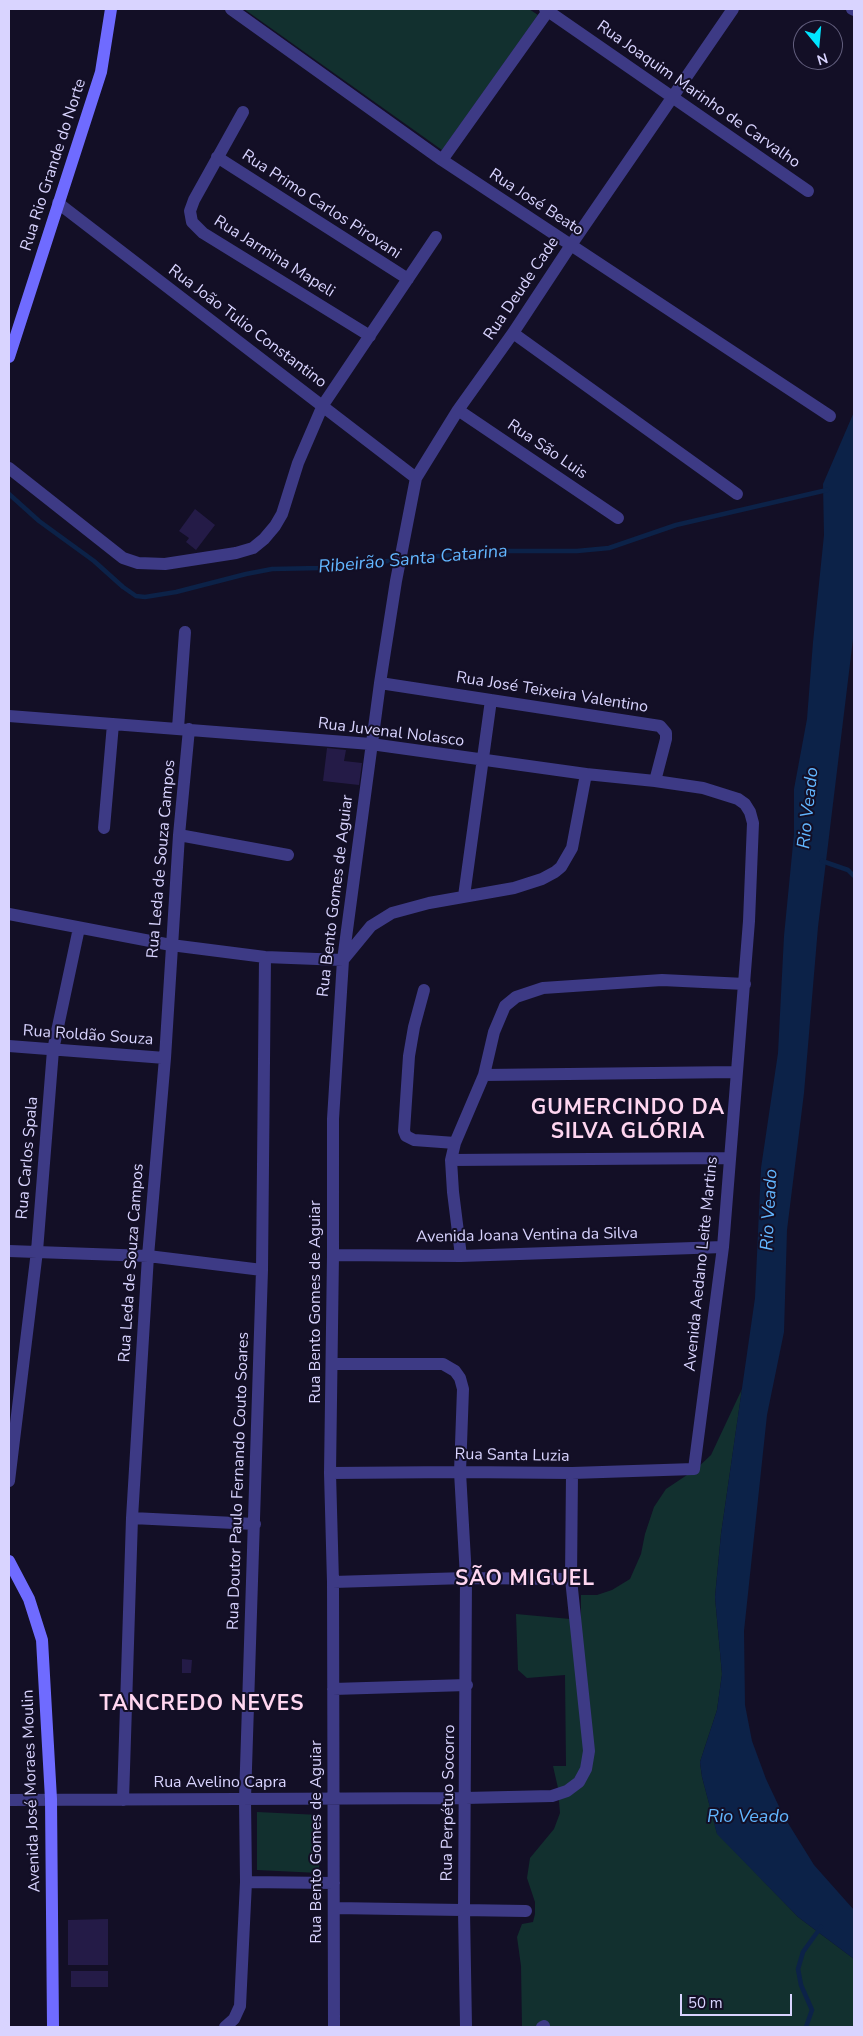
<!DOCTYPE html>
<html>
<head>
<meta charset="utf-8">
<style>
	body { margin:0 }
	#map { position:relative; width:863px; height:2036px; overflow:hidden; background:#130f26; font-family:"Nunito Sans",sans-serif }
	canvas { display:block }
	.frame { position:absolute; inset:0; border:10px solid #d9d4ff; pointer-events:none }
	.north { position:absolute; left:793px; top:20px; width:50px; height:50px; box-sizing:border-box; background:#130f26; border:1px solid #625e7d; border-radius:50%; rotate:163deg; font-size:14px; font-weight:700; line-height:20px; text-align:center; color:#d9d4ff }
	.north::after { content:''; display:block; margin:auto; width:18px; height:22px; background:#00e5ff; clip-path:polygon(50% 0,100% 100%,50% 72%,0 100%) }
	.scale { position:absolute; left:680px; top:1994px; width:112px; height:22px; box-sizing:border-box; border:2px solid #d9d4ff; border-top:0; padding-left:6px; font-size:15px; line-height:18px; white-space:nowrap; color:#d9d4ff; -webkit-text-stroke:4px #130f26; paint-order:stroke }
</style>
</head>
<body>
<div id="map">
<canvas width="863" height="2036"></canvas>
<div class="frame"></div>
<div class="north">N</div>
<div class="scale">50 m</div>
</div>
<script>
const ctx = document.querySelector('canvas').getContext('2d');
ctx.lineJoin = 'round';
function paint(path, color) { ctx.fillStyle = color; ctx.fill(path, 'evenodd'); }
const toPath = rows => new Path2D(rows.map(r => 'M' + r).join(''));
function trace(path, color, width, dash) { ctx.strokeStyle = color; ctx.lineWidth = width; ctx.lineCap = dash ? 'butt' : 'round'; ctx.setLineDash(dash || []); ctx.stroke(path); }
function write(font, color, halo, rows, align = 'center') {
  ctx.font = font + ' "Nunito Sans",sans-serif'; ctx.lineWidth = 4; ctx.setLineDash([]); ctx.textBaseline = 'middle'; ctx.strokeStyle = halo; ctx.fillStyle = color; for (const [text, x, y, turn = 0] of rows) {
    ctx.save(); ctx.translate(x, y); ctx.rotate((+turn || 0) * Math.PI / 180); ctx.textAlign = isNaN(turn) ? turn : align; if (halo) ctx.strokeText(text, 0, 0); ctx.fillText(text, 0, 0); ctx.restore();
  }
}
const green = toPath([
	[244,9,529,9,538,15,442,150],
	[742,1389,721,1534,715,1597,722,1674,717,1710,700,1762,702,1777,717,1833,798,1917,854,1959,854,2027,522,2027,521,1966,517,1937,522,1924,533,1922,535,1914,535,1902,527,1878,530,1858,554,1829,560,1813,558,1788,553,1766,566,1766,565,1675,527,1678,518,1670,516,1614,581,1620,581,1595,597,1595,612,1590,630,1579,641,1554,645,1534,654,1507,666,1489,696,1469,711,1455],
	[257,1812,320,1815,319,1873,257,1870]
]);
const water = toPath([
	[854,412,854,631,818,927,804,1093,787,1230,784,1332,767,1415,744,1631,745,1705,752,1741,766,1779,783,1815,814,1865,854,1910,854,1959,798,1917,717,1834,702,1777,700,1762,717,1710,722,1674,715,1597,721,1534,755,1298,761,1168,778,1053,784,936,794,834,794,789,807,719,813,642,824,535,823,484]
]);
const stream = toPath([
	[9,494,39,521,94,561,123,587,136,596,145,597,176,592,246,574,272,569,320,568,427,557,503,551,577,551,609,548,676,525,827,490],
	[822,861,848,870,854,876],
	[806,2027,812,2010,801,1985,798,1969,803,1952,821,1927]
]);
const building = toPath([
	[195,509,215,525,196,550,186,542,189,538,179,531],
	[327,748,346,750,344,761,362,763,359,785,323,781],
	[182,1659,192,1660,191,1673,182,1673],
	[108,1919,108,1965,68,1965,68,1920],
	[71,1971,108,1971,108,1987,71,1987]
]);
const street = toPath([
	[231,9,442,160,830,416],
	[545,9,808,191],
	[852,9,854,10],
	[243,112,194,200,190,211,192,222,203,233,370,336],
	[217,157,408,279],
	[442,160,548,11],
	[58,203,416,478],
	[513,333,737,494],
	[458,410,618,518],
	[9,468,123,558,138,563,165,564,236,553,253,548,264,539,275,526,282,514,298,463,323,405,436,237],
	[380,683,660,726,666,733,666,739,655,781],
	[9,716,371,744,586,774,655,781,703,788,738,799,745,804,750,812,753,823,749,921,723,1247,694,1469,572,1473,460,1472,330,1473],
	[178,728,185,632],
	[104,828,113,724],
	[179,835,288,855],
	[464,896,491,700],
	[9,914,171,945,265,957,343,960,371,926,392,913,429,903,514,888,542,879,555,872,561,867,572,848,586,774],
	[424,990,414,1027,409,1056,404,1131,406,1136,414,1140,455,1143],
	[9,1046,165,1058],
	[484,1075,737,1072],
	[451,1160,730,1158],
	[9,1251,148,1256,262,1270],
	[333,1255,461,1256,723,1247],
	[461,1256,453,1192,451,1160,455,1143,484,1075,494,1032,505,1006,516,997,543,988,662,980,745,984],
	[332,1364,443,1364,455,1371,460,1378,463,1389,460,1472,466,1578,464,1911,466,2027],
	[9,1481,37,1251,53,1050,79,928],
	[132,1518,255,1524],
	[333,1582,466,1578,571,1579],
	[333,1689,467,1685],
	[9,1800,465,1798,552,1796,567,1791,579,1782,586,1769,589,1751,571,1579,572,1473],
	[123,1800,132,1518,148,1256,165,1058,179,835,189,729],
	[246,1882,334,1883],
	[334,1908,526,1911],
	[225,2027,234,2019,240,2006,246,1882,245,1799,262,1270,265,957],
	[334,2027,333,1582,330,1473,333,1255,333,1119,343,960,380,683,396,581,416,478,458,410,513,333,571,245,733,9],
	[542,2027,544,2026]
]);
const secondary = toPath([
	[9,357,101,72,111,9],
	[9,1561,29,1599,42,1640,51,1799,53,2027]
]);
const streetNames = [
	["Rua Joaquim Marinho de Carvalho",698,95,35],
	["Rua Rio Grande do Norte",54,165,-72],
	["Rua José Beato",536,203,33],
	["Rua Primo Carlos Pirovani",321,205,33],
	["Rua Jarmina Mapeli",274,257,32],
	["Rua Deude Cade",522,289,-56],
	["Rua João Tulio Constantino",247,327,37],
	["Rua São Luis",547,450,34],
	["Rua José Teixeira Valentino",552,693,9],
	["Rua Juvenal Nolasco",391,733,7],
	["Rua Leda de Souza Campos",162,859,-85],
	["Rua Bento Gomes de Aguiar",336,896,-83],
	["Rua Roldão Souza",88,1036,4],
	["Rua Carlos Spala",28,1158,-85],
	["Avenida Joana Ventina da Silva",527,1236,-1],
	["Rua Leda de Souza Campos",132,1263,-86],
	["Avenida Aedano Leite Martins",702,1264,-84],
	["Rua Bento Gomes de Aguiar",316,1302,-90],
	["Rua Santa Luzia",512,1456,1],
	["Rua Doutor Paulo Fernando Couto Soares",239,1481,-88],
	["Rua Avelino Capra",220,1783],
	["Avenida José Moraes Moulin",32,1791,-92],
	["Rua Perpétuo Socorro",449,1803,-89],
	["Rua Bento Gomes de Aguiar",317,1842,-90]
];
const waterNames = [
	["Ribeirão Santa Catarina",413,560,-5],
	["Rio Veado",809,808,-84],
	["Rio Veado",770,1210,-87],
	["Rio Veado",748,1818]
];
const districtNames = [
	["GUMERCINDO DA",628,1109],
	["SILVA GLÓRIA",628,1133],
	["SÃO MIGUEL",525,1580],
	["TANCREDO NEVES",202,1705]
];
paint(green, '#12302f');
paint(water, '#0c2248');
trace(stream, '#0c2248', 4.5);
paint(building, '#241b47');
trace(street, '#3d3a85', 12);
trace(secondary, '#6f6bff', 12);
write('16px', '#d9d4ff', '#130f26', streetNames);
write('italic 18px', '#62b6ff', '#130f26', waterNames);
ctx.letterSpacing = '1px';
write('bold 21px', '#ffd6f0', '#130f26', districtNames);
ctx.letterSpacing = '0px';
</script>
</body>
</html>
